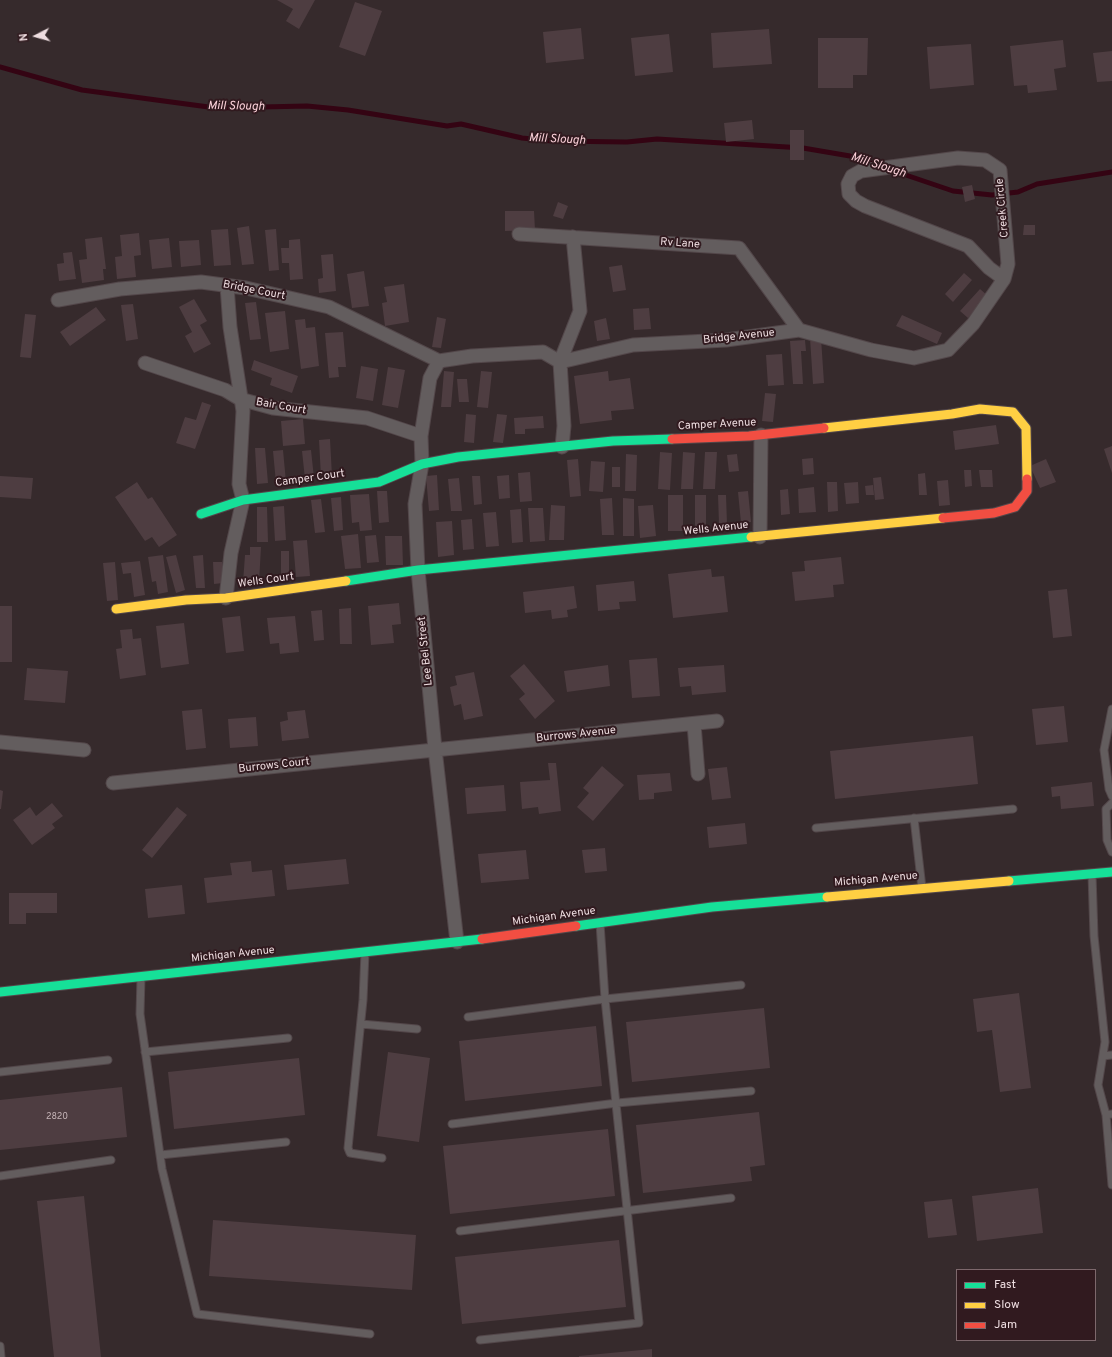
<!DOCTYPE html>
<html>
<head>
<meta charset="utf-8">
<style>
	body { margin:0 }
	#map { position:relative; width:1112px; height:1357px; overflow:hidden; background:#362a2c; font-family:Overpass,sans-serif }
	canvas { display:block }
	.legend { position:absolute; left:956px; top:1269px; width:140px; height:72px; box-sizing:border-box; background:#311a1f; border:1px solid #7d686c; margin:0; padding:5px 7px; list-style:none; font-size:12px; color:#eedde0 }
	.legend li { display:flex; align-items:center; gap:8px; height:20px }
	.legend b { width:20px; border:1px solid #7d686c }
	.north { position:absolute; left:16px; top:16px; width:40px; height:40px; -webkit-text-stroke:3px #311a1f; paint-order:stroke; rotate:264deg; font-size:11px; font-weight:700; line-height:16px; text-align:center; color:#eedde0 }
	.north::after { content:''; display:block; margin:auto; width:14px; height:18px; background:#eedde0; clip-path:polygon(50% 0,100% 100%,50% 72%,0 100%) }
</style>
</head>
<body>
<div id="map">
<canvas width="1112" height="1357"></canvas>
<ul class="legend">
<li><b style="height:5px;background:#16e098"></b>Fast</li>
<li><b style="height:5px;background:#ffcf43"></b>Slow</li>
<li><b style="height:5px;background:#f24e42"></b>Jam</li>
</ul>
<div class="north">N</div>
</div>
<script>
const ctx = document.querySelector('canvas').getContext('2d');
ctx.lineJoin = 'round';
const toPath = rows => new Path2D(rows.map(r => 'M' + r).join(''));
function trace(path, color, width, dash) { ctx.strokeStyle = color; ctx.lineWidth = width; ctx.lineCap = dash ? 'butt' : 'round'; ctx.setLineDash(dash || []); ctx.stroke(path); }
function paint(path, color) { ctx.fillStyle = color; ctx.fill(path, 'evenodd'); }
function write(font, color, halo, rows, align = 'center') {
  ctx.font = font + ' Overpass,sans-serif'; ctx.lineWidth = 4; ctx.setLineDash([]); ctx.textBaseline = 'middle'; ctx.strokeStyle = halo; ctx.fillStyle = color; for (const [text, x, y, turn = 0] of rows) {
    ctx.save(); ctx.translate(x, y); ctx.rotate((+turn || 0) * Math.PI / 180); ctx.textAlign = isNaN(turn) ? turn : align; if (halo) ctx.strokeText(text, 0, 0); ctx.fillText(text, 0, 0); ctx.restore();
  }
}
const stream = toPath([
	[0,67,82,90,216,108,307,106,348,110,447,126,461,124,522,138,552,141,627,142,657,139,803,148,850,156,877,165],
	[894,171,953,191,992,195,1018,192,1037,184,1112,172]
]);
const building = toPath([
	[277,0,315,0,299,29,286,21,293,9],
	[355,2,382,11,365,56,339,47],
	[581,28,584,59,546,63,543,32],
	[769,29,772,64,713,68,711,33],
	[669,34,673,72,635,76,631,38],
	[818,38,868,38,867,75,853,75,853,88,818,88],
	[1063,40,1066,67,1054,69,1057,90,1028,93,1027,85,1014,86,1010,46],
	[971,44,974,85,930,89,927,47],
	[1112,51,1112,81,1097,82,1093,53],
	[752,120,754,139,726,142,724,123],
	[790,130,804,130,804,160,790,160],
	[972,185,975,199,965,202,962,187],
	[558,202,568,206,563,219,553,216],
	[505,211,534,211,535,230,505,231],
	[1024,225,1035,225,1035,235,1023,235],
	[249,226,254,264,242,265,237,228],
	[228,229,231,265,214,266,211,230],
	[276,229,279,270,269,271,265,230],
	[139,233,141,255,134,256,136,277,117,279,115,257,122,256,120,235],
	[102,237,106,269,103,269,104,280,82,283,79,260,87,259,85,239],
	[169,238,172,267,152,269,149,240],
	[300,239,303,279,290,280,289,263,282,263,281,248,289,248,289,240],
	[199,240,201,265,181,267,179,241],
	[72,252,76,279,59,281,57,264,64,263,63,253],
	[333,254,336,291,319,293,318,279,323,278,321,255],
	[622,265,626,290,613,292,609,267],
	[364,271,369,306,352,308,347,274],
	[964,273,972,280,953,302,945,294],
	[404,284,409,322,385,326,382,303,387,302,384,287],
	[980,289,988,296,968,318,960,311],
	[194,299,207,321,200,325,211,344,194,353,185,336,192,332,179,307],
	[256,302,261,339,250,340,245,303],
	[133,304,138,339,126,341,121,305],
	[96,307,106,320,70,346,60,332],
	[649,308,651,329,634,330,633,309],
	[285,311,289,349,270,352,265,313],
	[25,314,36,315,31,358,20,357],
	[902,315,942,333,937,344,896,326],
	[437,317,446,319,441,348,432,347],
	[606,318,610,339,597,341,594,321],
	[305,319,306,328,315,327,319,366,301,369,295,320],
	[343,332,346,367,338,367,339,377,329,378,325,333],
	[810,338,821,338,824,383,813,384],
	[805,340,806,351,801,351,803,384,793,384,790,341],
	[782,354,784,385,768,386,766,355],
	[254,360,298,376,292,393,270,385,272,378,251,370],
	[361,366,378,369,373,401,356,398],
	[388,367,405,370,398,408,382,405],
	[444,371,454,372,451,407,441,407],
	[481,371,492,372,488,408,477,407],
	[608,371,609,381,630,378,634,409,611,411,612,420,580,424,574,376],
	[457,379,467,379,469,402,459,402],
	[765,393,776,394,773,422,762,421],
	[202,402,211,405,195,449,176,443,185,417,196,420],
	[466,414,476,415,474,443,464,442],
	[497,414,507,415,503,443,493,442],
	[543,416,544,428,525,429,525,434,515,434,514,418],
	[303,419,305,444,283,446,281,421],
	[996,425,999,444,955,450,953,431],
	[330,439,332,476,321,477,319,440],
	[1112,446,1112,473,1104,449],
	[255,448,265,448,268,483,257,484],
	[283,450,286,482,276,483,273,451],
	[311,450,314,478,305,479,302,451],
	[660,452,672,453,670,490,658,489],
	[683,452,695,453,693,489,681,489],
	[705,452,717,452,715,489,703,489],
	[626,454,637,455,636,491,625,491],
	[737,454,739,471,729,472,727,455],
	[813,458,814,474,803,475,802,459],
	[578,459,581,496,570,497,567,460],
	[1046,459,1056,482,1040,488,1030,466],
	[591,461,605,462,603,492,589,491],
	[612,467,620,467,620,487,612,487],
	[964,470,971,470,972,486,965,487],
	[979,470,992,470,993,487,981,487],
	[530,472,532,501,520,502,518,473],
	[925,473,927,495,919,495,918,474],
	[437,475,439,510,429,511,426,476],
	[509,475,510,498,499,499,497,476],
	[0,476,33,478,31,499,0,497],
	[472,476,480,476,482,504,474,505],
	[881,477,884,499,875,500,873,478],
	[459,478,462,511,451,511,448,479],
	[948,480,950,505,939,506,937,481],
	[137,482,148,499,152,497,177,535,159,547,152,537,145,541,115,497],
	[827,482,837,482,838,511,828,512],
	[858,482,859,503,846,504,844,483],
	[873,485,874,495,866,495,865,486],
	[814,487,816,512,799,513,798,489],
	[788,489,790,514,781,515,780,490],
	[377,491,387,491,389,522,379,523],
	[748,491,751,522,741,523,738,492],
	[369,494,372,530,360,531,359,522,352,523,350,495],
	[668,495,683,495,683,531,668,531],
	[695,495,706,495,706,529,695,530],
	[718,495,726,495,727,524,719,524],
	[341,497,343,530,334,531,331,498],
	[612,498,614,535,602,535,600,499],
	[623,498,634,499,634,536,623,536],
	[321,499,325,532,315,533,311,500],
	[551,505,565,506,564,540,549,540],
	[653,505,656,536,640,538,638,506],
	[284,506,286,540,275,541,273,507],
	[257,507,267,507,268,542,257,542],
	[528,508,543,508,545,541,530,542],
	[521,509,523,542,512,543,510,510],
	[496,512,499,546,486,547,483,513],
	[472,519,474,549,463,550,461,520],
	[452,521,454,555,438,557,436,522],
	[358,534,361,568,345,569,341,536],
	[376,535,379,562,367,563,365,536],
	[385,536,402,536,403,565,386,565],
	[307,540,310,576,296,577,293,541],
	[250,547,261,547,259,583,243,583,245,555,250,555],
	[281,551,289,551,289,577,281,577],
	[163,555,168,592,158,594,156,581,152,582,148,557],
	[176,555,185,590,176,593,166,557],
	[203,555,205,588,196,588,193,556],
	[841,557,844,584,833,585,834,597,795,601,792,572,805,571,804,561],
	[140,561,145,595,134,597,131,573,123,574,121,563],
	[115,562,118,600,107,601,103,563],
	[213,562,222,562,223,583,214,584],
	[711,569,712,577,724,576,728,612,673,618,668,574],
	[634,581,636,601,619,602,620,609,598,611,596,585],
	[574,586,577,608,567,610,568,617,552,619,551,610,525,613,523,592],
	[1067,589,1072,636,1053,638,1048,591],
	[399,603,401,624,392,625,394,643,371,645,368,606],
	[0,606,12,606,12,662,0,662],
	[351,608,352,644,340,644,339,609],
	[322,610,324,640,314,641,311,611],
	[240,616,244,651,226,653,222,618],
	[295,616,299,652,280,654,279,643,270,644,267,618],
	[184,623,189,664,161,668,156,626],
	[132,629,133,639,141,638,146,675,120,679,116,649,122,648,120,630],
	[657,658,660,696,632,698,629,660],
	[524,664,555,701,535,719,519,699,525,694,510,676],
	[608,665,610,686,567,692,564,671],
	[724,665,726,692,692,695,691,686,680,687,678,668],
	[27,668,68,671,65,703,24,700],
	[474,672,483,716,464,720,461,704,454,706,450,687,457,685,455,676],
	[1064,706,1068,742,1036,745,1032,709],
	[202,709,206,748,186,750,182,711],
	[305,710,309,738,282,741,280,722,288,720,287,712],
	[256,717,258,746,230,748,228,719],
	[973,736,978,784,835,799,830,751],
	[548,763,556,763,561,811,539,814,538,807,522,809,520,782,550,780],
	[602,766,624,785,593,821,577,807,589,793,583,788],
	[727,767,731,798,712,800,708,769],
	[670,773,672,791,654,793,654,799,639,800,637,775],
	[1092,782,1094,806,1061,809,1060,796,1052,797,1051,787],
	[504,785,506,811,467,814,465,788],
	[0,790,3,791,1,809,0,809],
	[52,803,63,816,52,824,55,828,32,845,13,820,30,807,36,816],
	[177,807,187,815,152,858,142,850],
	[745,823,747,844,709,848,707,827],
	[605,848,607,871,585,873,582,850],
	[526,850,529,879,481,883,478,854],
	[346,859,349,884,287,890,284,865],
	[251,861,252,872,272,870,275,896,207,903,204,878,232,875,230,863],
	[182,885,185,914,148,918,145,889],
	[9,893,57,893,57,913,26,913,26,924,9,924],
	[1019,993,1031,1088,1000,1092,992,1030,977,1032,973,999],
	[764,1008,770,1068,632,1082,626,1022],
	[596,1026,602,1086,465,1101,459,1041],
	[388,1052,430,1058,419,1142,377,1136],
	[299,1058,305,1115,174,1129,168,1072],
	[122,1087,127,1137,0,1150,0,1100],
	[759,1112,765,1165,750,1167,752,1181,643,1193,636,1125],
	[608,1129,615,1196,450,1214,443,1146],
	[1038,1188,1043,1233,977,1241,972,1196],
	[84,1196,101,1357,54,1357,37,1201],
	[952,1199,957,1235,928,1238,924,1202],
	[213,1220,416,1235,412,1290,209,1276],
	[619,1240,626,1307,462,1324,455,1257],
	[652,1349,652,1357,579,1357,579,1356]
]);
const lane = toPath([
	[1112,709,1104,750,1109,789,1112,796],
	[1112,803,1106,809,1107,840,1112,852],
	[914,818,922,888],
	[816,828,1013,809],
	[1092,874,1094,936,1105,1042,1098,1085,1106,1115,1112,1114],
	[365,952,363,1000,348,1148,350,1153,382,1158],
	[141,977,140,1014,162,1169,197,1314,370,1334],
	[468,1017,605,999,600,923],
	[361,1024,417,1029],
	[145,1052,288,1038],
	[1103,1056,1112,1055],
	[0,1072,108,1060],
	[1106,1115,1112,1185],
	[452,1124,617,1103,751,1091],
	[160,1155,286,1142],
	[0,1176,111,1160],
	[460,1231,731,1198],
	[480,1340,639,1323,605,999,741,985],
	[0,1346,1,1357]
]);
const street = toPath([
	[958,158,985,160,1000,170,1008,264,1004,279,989,268,968,246,865,206,856,201,849,194,848,184,852,176,861,171,958,158],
	[519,234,739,248,799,330],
	[58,300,120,289,201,282,246,288,329,307,439,361],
	[439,361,472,356,543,352,560,362,633,345,726,340,799,330,871,350,914,358,948,350,973,324,1004,279],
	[439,361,430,378,421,436,422,464,415,504,418,570,435,749,457,942],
	[145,363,225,390,240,399,273,408,367,418,421,436],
	[562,447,564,426,560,362,580,311,573,237],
	[760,537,761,435],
	[226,598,231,553,243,500,239,484,243,411,230,327,227,286],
	[694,724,698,774],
	[0,742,84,750],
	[113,783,717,721]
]);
const fast = toPath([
	[201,514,243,500,379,482,422,464,458,457,613,441,672,439],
	[346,581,418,570,751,537],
	[1009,881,1112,872],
	[576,926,712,907,827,897],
	[0,992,482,939]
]);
const slow = toPath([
	[824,428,952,414,980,409,1013,412,1026,428,1027,479],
	[751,537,943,518],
	[116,609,186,600,226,598,346,581],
	[827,897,1009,881]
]);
const jam = toPath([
	[672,439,749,436,824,428],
	[943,518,994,513,1015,507,1027,491,1027,479],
	[482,939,576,926]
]);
const numberNames = [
	["2820",57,1117]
];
const streetNames = [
	["Creek Circle",1003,208,-95],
	["Rv Lane",680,244,4],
	["Bridge Court",254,291,11],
	["Bridge Avenue",739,337,-6],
	["Bair Court",281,407,10],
	["Camper Avenue",717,425,-3],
	["Camper Court",310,479,-8],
	["Wells Avenue",716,529,-6],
	["Wells Court",266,581,-8],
	["Lee Bel Street",426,651,-96],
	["Burrows Avenue",576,735,-6],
	["Burrows Court",274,766,-6],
	["Michigan Avenue",876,880,-5],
	["Michigan Avenue",554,917,-8],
	["Michigan Avenue",233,955,-6]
];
const waterNames = [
	["Mill Slough",236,107,1],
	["Mill Slough",557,140,3],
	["Mill Slough",878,166,18]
];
trace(stream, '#340413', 5);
paint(building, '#4e3d41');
trace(lane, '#53474a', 9);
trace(street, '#53474a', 15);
trace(fast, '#53474a', 11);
trace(slow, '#53474a', 11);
trace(jam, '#53474a', 11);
trace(lane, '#635d5e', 7);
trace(street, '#635d5e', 13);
trace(fast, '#16e098', 9);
trace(slow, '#ffcf43', 9);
trace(jam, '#f24e42', 9);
write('9px', '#c6b5b8', null, numberNames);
write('11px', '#eedde0', '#311a1f', streetNames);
write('italic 12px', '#fbd1d9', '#311a1f', waterNames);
</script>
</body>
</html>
